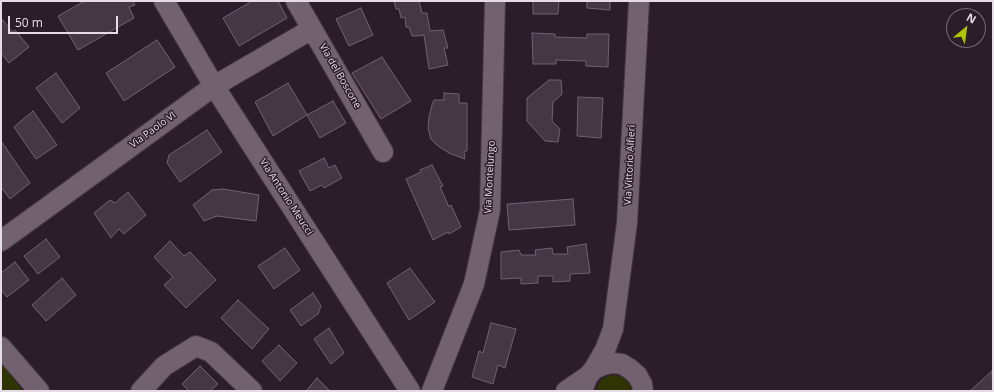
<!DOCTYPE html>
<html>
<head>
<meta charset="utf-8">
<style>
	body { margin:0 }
	#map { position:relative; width:994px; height:392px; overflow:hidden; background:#2b1d2a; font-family:"Open Sans",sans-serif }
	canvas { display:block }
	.frame { position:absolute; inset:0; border:2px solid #e7dde6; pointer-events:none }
	.north { position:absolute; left:946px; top:8px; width:40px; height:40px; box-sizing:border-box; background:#2b1d2a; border:1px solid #766a75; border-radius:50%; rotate:29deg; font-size:11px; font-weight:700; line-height:16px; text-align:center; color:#e7dde6 }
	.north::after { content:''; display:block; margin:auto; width:14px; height:18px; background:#afc507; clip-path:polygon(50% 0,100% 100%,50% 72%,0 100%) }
	.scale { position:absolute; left:8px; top:16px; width:110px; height:18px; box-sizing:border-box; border:2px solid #e7dde6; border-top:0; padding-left:5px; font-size:12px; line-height:14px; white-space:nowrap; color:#e7dde6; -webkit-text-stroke:3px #2b1d2a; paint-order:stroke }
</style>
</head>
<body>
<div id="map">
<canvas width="994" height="392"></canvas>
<div class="frame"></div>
<div class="north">N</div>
<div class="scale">50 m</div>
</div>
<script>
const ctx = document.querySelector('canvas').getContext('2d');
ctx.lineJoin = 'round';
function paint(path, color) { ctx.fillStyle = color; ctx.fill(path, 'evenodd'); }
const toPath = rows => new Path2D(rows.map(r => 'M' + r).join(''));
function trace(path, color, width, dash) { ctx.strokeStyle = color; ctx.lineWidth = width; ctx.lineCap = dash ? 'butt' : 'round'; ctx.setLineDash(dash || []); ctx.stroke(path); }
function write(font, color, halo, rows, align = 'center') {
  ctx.font = font + ' "Open Sans",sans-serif'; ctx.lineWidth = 3; ctx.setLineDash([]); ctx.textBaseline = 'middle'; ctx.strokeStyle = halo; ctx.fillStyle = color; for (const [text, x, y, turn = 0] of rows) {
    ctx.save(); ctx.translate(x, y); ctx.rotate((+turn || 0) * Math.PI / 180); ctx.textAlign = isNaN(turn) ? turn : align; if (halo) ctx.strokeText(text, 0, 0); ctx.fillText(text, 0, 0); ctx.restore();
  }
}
const green = toPath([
	[1,362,22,390,21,391,1,391],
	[614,375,620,376,625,379,629,383,632,391,596,391,599,383,603,378,609,376]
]);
const building = toPath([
	[85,1,133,1,135,5,129,7,134,18,78,50,58,16,85,1],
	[248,1,278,1,287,18,239,46,223,18,249,3,248,1],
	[394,1,419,1,422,13,427,13,430,31,443,30,448,48,444,48,448,65,429,69,424,35,417,36,412,36,409,27,406,27,405,17,401,18,399,9,396,9,394,1],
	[533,1,559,1,558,14,533,14,533,1],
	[587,1,610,1,610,10,587,8,587,1],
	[361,8,373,35,349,46,336,19,361,8],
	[3,20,12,32,15,30,29,47,9,63,1,53,1,21,3,20],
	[532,33,555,34,555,37,587,38,587,34,609,34,608,67,586,66,586,61,556,60,556,64,533,64,532,33],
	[157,40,175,67,124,101,106,73,157,40],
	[382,57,411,101,381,119,352,73,382,57],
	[56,73,80,108,62,123,36,88,56,73],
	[549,80,561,80,562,94,553,102,552,121,560,129,558,142,545,141,527,121,527,98,549,80],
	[288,83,307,115,273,136,255,102,288,83],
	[444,93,459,94,459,103,467,103,467,151,464,151,465,159,449,153,438,146,431,139,428,128,429,117,432,105,434,100,444,100,444,93],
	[578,97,603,98,601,138,577,136,578,97],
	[333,101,346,123,320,138,307,115,333,101],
	[33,111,57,145,36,159,14,127,33,111],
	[207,130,222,152,180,182,167,163,169,155,207,130],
	[1,141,30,183,10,199,1,187,1,141],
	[324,158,329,168,335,165,342,178,324,188,322,185,310,191,299,171,324,158],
	[432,165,443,186,440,187,449,207,451,205,461,227,449,234,448,232,433,240,406,179,421,172,420,170,432,165],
	[223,189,259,195,256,221,217,216,204,221,193,205,212,190,223,189],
	[128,192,146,215,124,234,119,229,111,238,94,213,110,200,115,203,128,192],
	[573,199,575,225,509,230,507,204,573,199],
	[46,239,60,257,38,274,24,256,46,239],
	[170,241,184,256,190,252,216,280,186,308,164,285,173,277,154,257,170,241],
	[586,244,590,273,570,274,570,281,553,282,553,276,538,276,538,283,521,284,521,278,501,279,501,252,519,250,521,255,536,255,535,250,552,248,553,254,568,254,567,247,586,244],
	[285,248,300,270,274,289,258,266,285,248],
	[15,262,29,280,7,297,1,290,1,273,15,262],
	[410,268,435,302,409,320,387,283,410,268],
	[62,278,76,295,46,321,32,305,62,278],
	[313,293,321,306,318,314,301,326,290,310,313,293],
	[238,300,269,329,252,349,221,318,238,300],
	[491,323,516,329,505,368,498,365,493,384,472,377,479,351,483,353,491,323],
	[329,328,344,353,331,364,314,339,329,328],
	[279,345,297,363,280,381,262,361,279,345],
	[200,366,218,384,210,391,189,391,182,384,200,366],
	[992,371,993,391,972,391,971,390,992,371],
	[317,378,330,391,306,391,317,378]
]);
const minor = toPath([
	[164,1,214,86,410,391],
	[296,1,383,152],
	[1,241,214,86,312,29],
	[1,347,39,391],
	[594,369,605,350,613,329,627,223,639,1],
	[141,391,164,366,196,346,211,352,252,391],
	[432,391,474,284,490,210,495,1],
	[566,391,588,376],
	[583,391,584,385,588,376,594,369,603,365,612,363,622,364,630,369,637,375,642,384,643,391]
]);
const streetNames = [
	["Via del Boscone",340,76,60],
	["Via Paolo VI",153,130,-36],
	["Via Vittorio Alfieri",630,165,-87],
	["Via Montelungo",490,177,-87],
	["Via Antonio Meucci",286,197,57]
];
paint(green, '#2e3502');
paint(building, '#463744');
trace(building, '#736271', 1);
trace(minor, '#463a45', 22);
trace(minor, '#726270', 20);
write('10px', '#e7dde6', '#2b1d2a', streetNames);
</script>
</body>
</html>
